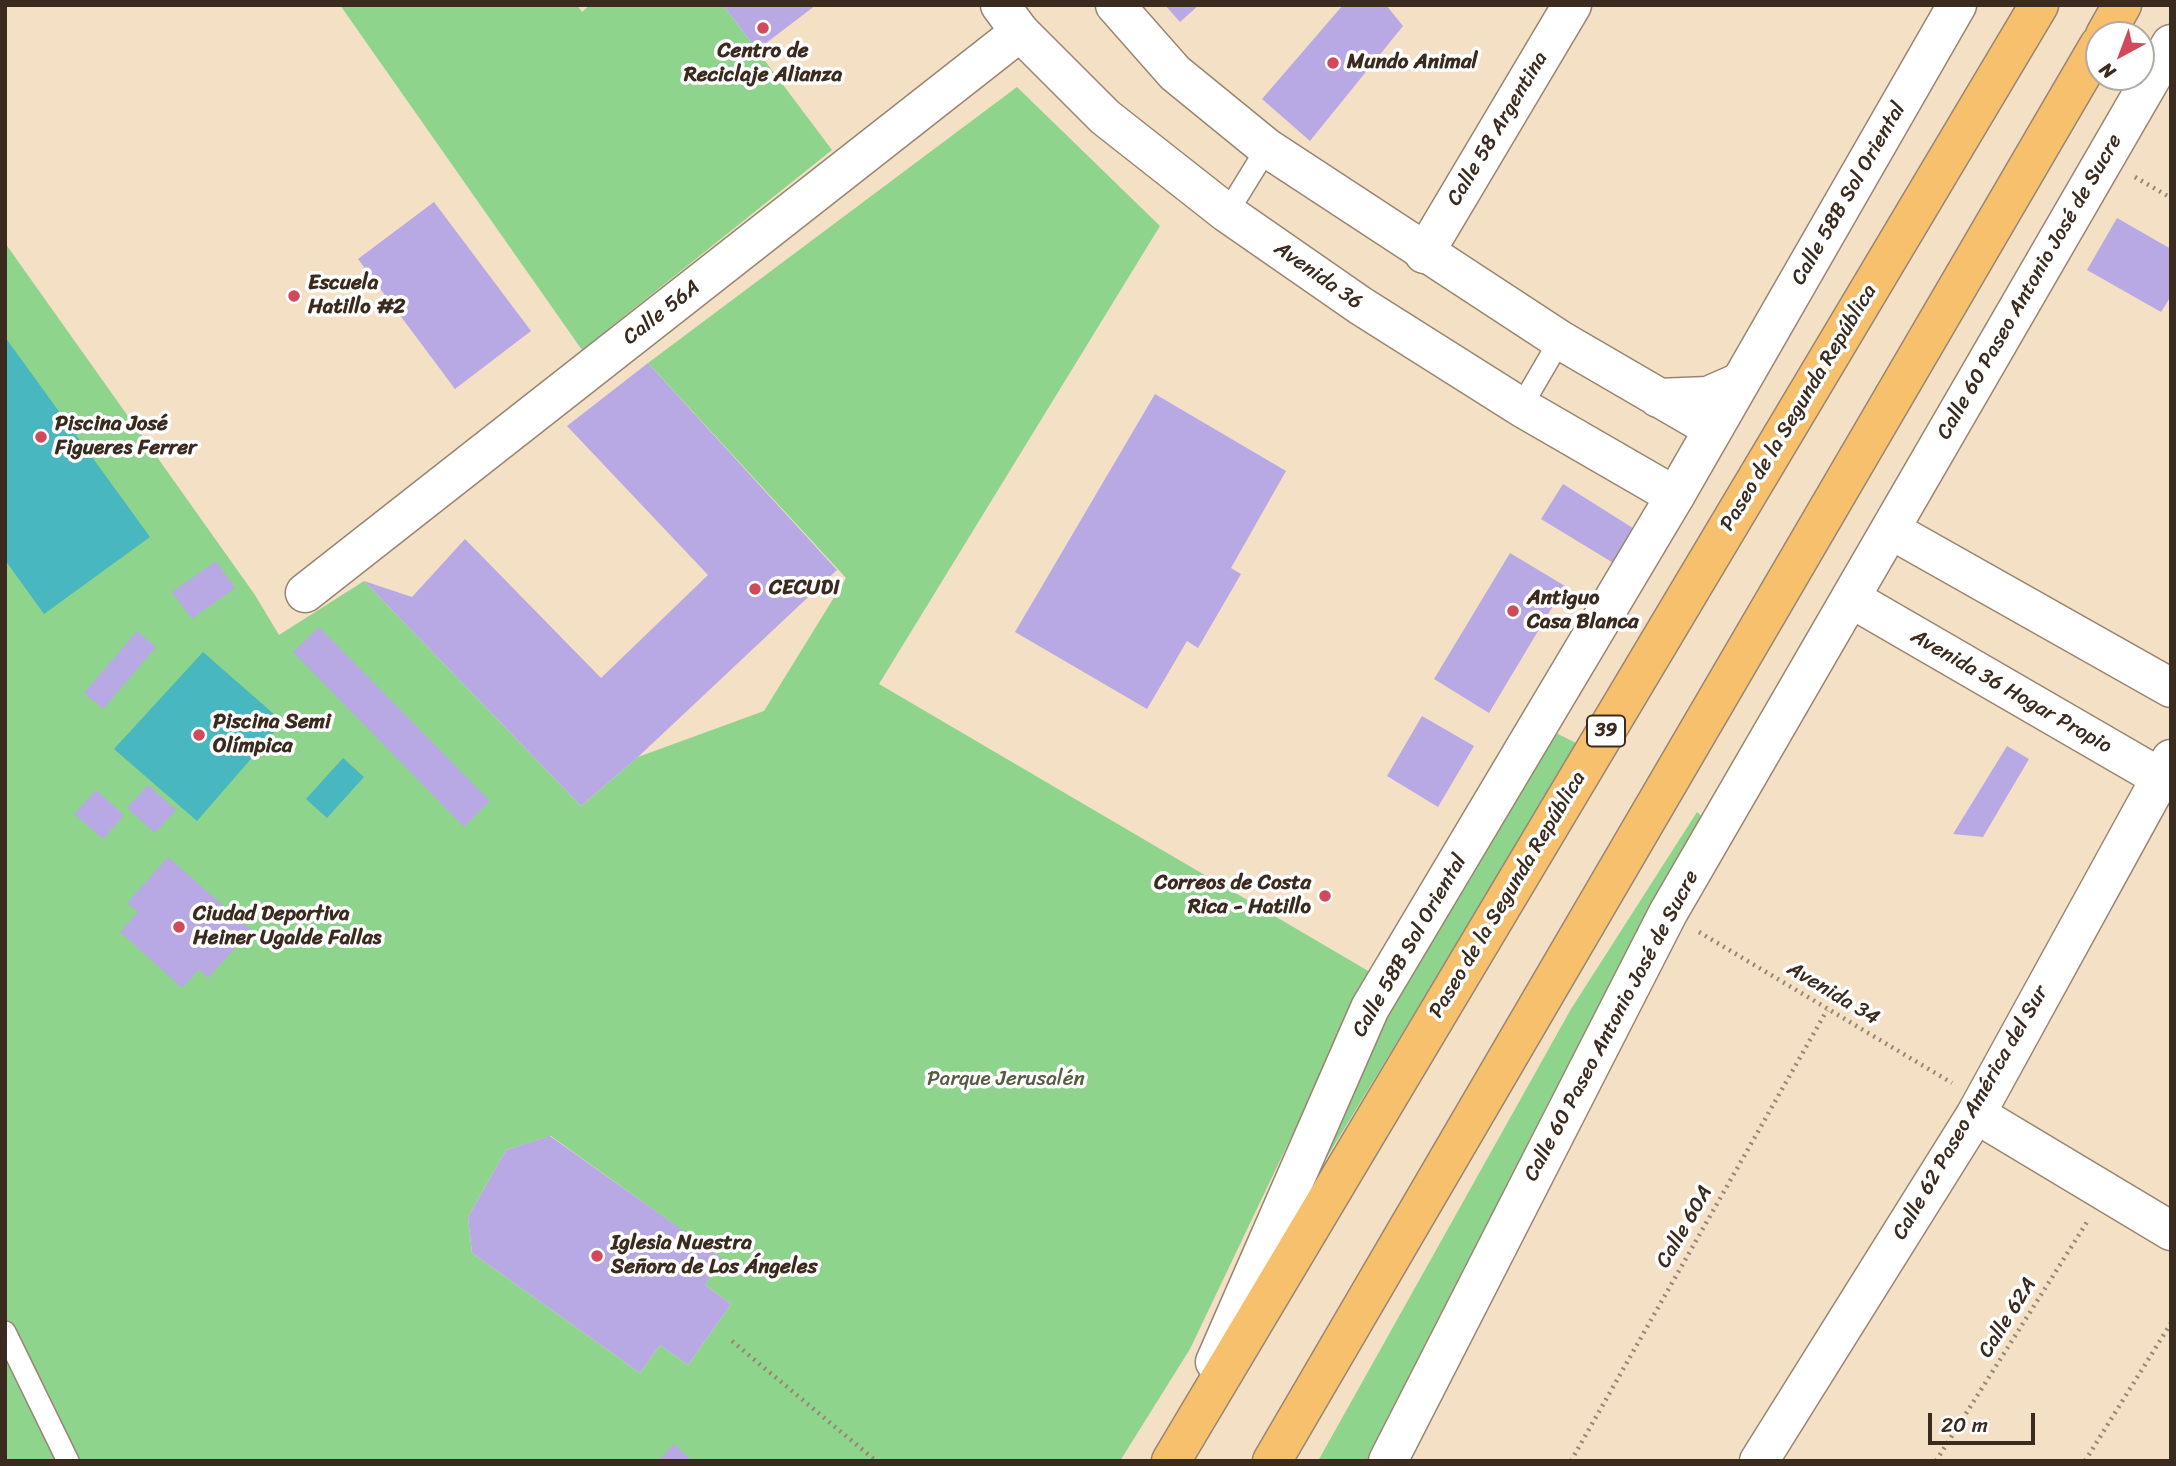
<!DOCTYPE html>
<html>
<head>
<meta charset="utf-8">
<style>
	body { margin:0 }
	#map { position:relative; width:2176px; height:1466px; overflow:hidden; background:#f4e0c5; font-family:Sriracha,sans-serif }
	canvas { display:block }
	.frame { position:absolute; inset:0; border:7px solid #3b2a1e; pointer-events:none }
	.north { position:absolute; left:2085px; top:21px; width:70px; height:70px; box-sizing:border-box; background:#fff; border:2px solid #b1aaa5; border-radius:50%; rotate:221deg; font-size:19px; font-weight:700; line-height:28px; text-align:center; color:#3b2a1e }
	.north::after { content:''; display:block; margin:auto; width:24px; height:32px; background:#d1495b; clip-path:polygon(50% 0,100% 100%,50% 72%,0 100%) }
	.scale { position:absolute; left:1928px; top:1413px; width:107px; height:32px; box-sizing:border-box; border:4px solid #3b2a1e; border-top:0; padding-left:9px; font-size:21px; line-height:24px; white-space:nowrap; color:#3b2a1e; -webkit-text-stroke:5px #fff; paint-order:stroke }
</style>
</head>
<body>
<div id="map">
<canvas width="2176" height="1466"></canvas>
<div class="frame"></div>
<div class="north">N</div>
<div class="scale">20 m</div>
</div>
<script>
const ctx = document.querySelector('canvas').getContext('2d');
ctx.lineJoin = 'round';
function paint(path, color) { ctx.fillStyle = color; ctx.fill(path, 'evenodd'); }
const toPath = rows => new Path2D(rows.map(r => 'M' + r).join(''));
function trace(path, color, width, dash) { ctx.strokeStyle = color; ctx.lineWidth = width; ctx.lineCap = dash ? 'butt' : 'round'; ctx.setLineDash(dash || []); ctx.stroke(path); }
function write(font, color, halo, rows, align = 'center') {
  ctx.font = font + ' Sriracha,sans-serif'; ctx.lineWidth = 7; ctx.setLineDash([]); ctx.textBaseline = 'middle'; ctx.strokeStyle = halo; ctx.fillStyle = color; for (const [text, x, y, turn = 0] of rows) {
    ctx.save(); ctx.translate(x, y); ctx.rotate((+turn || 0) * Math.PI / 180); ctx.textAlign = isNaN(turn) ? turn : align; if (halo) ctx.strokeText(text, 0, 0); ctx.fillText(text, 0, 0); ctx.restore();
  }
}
const green = toPath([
	[340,5,577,5,582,12,590,5,723,5,832,150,582,350],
	[1017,87,1160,226,879,684,1370,972,1190,1349,1120,1461,5,1461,5,243,255,595,279,635,364,581,581,806,638,757,764,711,846,578,648,363],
	[551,1136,722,1259,705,1285,731,1304,688,1365,660,1345,640,1373,472,1253,468,1217,506,1150],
	[1554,732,1578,744,1279,1236,1381,1024],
	[1697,812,1707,821,1548,1103,1369,1461,1318,1461,1571,1009]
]);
const water = toPath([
	[5,337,150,537,44,614,5,560],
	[203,652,283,722,197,821,114,749],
	[343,758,364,777,327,818,306,799]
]);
const building = toPath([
	[723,5,816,5,757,50],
	[1165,5,1199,5,1180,22],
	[1343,5,1386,5,1403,26,1310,141,1262,99],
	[434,202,531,331,455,389,358,259],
	[2117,218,2171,249,2171,296,2161,312,2087,270],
	[648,363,837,570,638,757,581,806,364,581,412,597,465,539,601,678,708,575,567,426],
	[1155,394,1286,471,1231,568,1241,574,1198,648,1187,641,1147,709,1015,632],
	[1563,484,1636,530,1615,564,1541,519],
	[1510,553,1565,586,1489,713,1434,679],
	[216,561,235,588,192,619,172,592],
	[319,627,490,801,464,827,293,652],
	[137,631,156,647,103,709,84,693],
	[1422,716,1474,746,1438,807,1387,776],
	[2007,746,2029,759,1983,837,1953,834],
	[148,785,176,810,155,833,127,808],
	[96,790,124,815,103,839,74,814],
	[168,857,251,930,208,978,199,969,182,988,120,932,138,912,127,903],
	[550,1136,723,1259,705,1285,731,1304,688,1365,660,1345,640,1373,472,1253,468,1217,506,1150],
	[674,1444,692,1461,658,1461]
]);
const path = toPath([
	[2135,177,2171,198],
	[1699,932,1952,1083],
	[732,1341,876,1461],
	[1571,1461,1827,1010],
	[1936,1461,2087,1222],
	[2085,1461,2171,1323]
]);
const service = toPath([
	[1227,213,1267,148],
	[1521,407,1560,340],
	[5,1332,68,1461]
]);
const minor = toPath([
	[1424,254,1572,5],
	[305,593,1020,32],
	[1976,1114,2171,1231],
	[1215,1362,1370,1008,1675,496,1957,5],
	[1388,1461,1668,913,2171,44]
]);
const tertiary = toPath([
	[1000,5,1020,32,1105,117,1227,213,1361,306,1521,407,1675,496],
	[1115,5,1175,73,1267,148,1560,340,1713,429],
	[1658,398,1708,396,1740,382],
	[1891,530,2171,688],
	[1852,599,2161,778],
	[1759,1461,1976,1114,2171,759]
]);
const trunk = toPath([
	[2105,35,2122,5],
	[1171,1461,2039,5],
	[1272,1461,2099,45]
]);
const markers = [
	[763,28,7,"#d1495b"],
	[1333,63,7,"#d1495b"],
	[294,296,7,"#d1495b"],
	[41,437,7,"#d1495b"],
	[755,589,7,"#d1495b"],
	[1513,611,7,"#d1495b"],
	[199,735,7,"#d1495b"],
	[1325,896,7,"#d1495b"],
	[179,927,7,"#d1495b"],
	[597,1256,7,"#d1495b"]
];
const shields = [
	[1606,731,38]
];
const shieldNames = [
	["39",1606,731]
];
const poiNames = [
	["Centro de",763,52,"center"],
	["Reciclaje Alianza",763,76,"center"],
	["Mundo Animal",1347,63],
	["Escuela",308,284],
	["Hatillo #2",308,308],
	["Piscina José",55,425],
	["Figueres Ferrer",55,449],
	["CECUDI",769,589],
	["Antiguo",1527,599],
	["Casa Blanca",1527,623],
	["Piscina Semi",213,723],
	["Olímpica",213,747],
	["Correos de Costa",1311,884,"right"],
	["Rica - Hatillo",1311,908,"right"],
	["Ciudad Deportiva",193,915],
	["Heiner Ugalde Fallas",193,939],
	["Iglesia Nuestra",611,1244],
	["Señora de Los Ángeles",611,1268]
];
const streetNames = [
	["Calle 58 Argentina",1498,129,-59],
	["Calle 58B Sol Oriental",1849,194,-60],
	["Avenida 36",1318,276,35],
	["Calle 60 Paseo Antonio José de Sucre",2030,287,-60],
	["Calle 56A",662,313,-38],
	["Paseo de la Segunda República",1799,408,-59],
	["Avenida 36 Hogar Propio",2011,692,30],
	["Paseo de la Segunda República",1508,895,-59],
	["Calle 58B Sol Oriental",1410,946,-60],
	["Avenida 34",1833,994,31],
	["Calle 60 Paseo Antonio José de Sucre",1612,1026,-62],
	["Calle 62 Paseo América del Sur",1971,1113,-60],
	["Calle 60A",1685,1227,-60],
	["Calle 62A",2008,1318,-58]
];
const parkNames = [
	["Parque Jerusalén",1006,1080]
];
paint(green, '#8ed48d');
paint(water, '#48b7c0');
paint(building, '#b8a9e4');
trace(service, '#988572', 24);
trace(minor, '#988572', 41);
trace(tertiary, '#988572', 41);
trace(trunk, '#988572', 41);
trace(path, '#988572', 4.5, [2, 5]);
trace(service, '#fff', 21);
trace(minor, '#fff', 38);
trace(tertiary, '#fff', 38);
trace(trunk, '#f7c06c', 38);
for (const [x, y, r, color] of markers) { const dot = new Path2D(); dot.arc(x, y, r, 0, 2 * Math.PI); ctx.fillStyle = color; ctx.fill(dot); trace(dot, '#fff', 2.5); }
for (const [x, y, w] of shields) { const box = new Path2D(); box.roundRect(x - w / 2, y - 15.5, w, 31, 5); ctx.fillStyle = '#fff'; ctx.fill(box); trace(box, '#3b2a1e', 2); }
write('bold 19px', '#3b2a1e', null, shieldNames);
write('bold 21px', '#3b2a1e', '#fff', poiNames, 'left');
write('21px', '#3b2a1e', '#fff', streetNames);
write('21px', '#545d3f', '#fff', parkNames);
</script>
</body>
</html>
